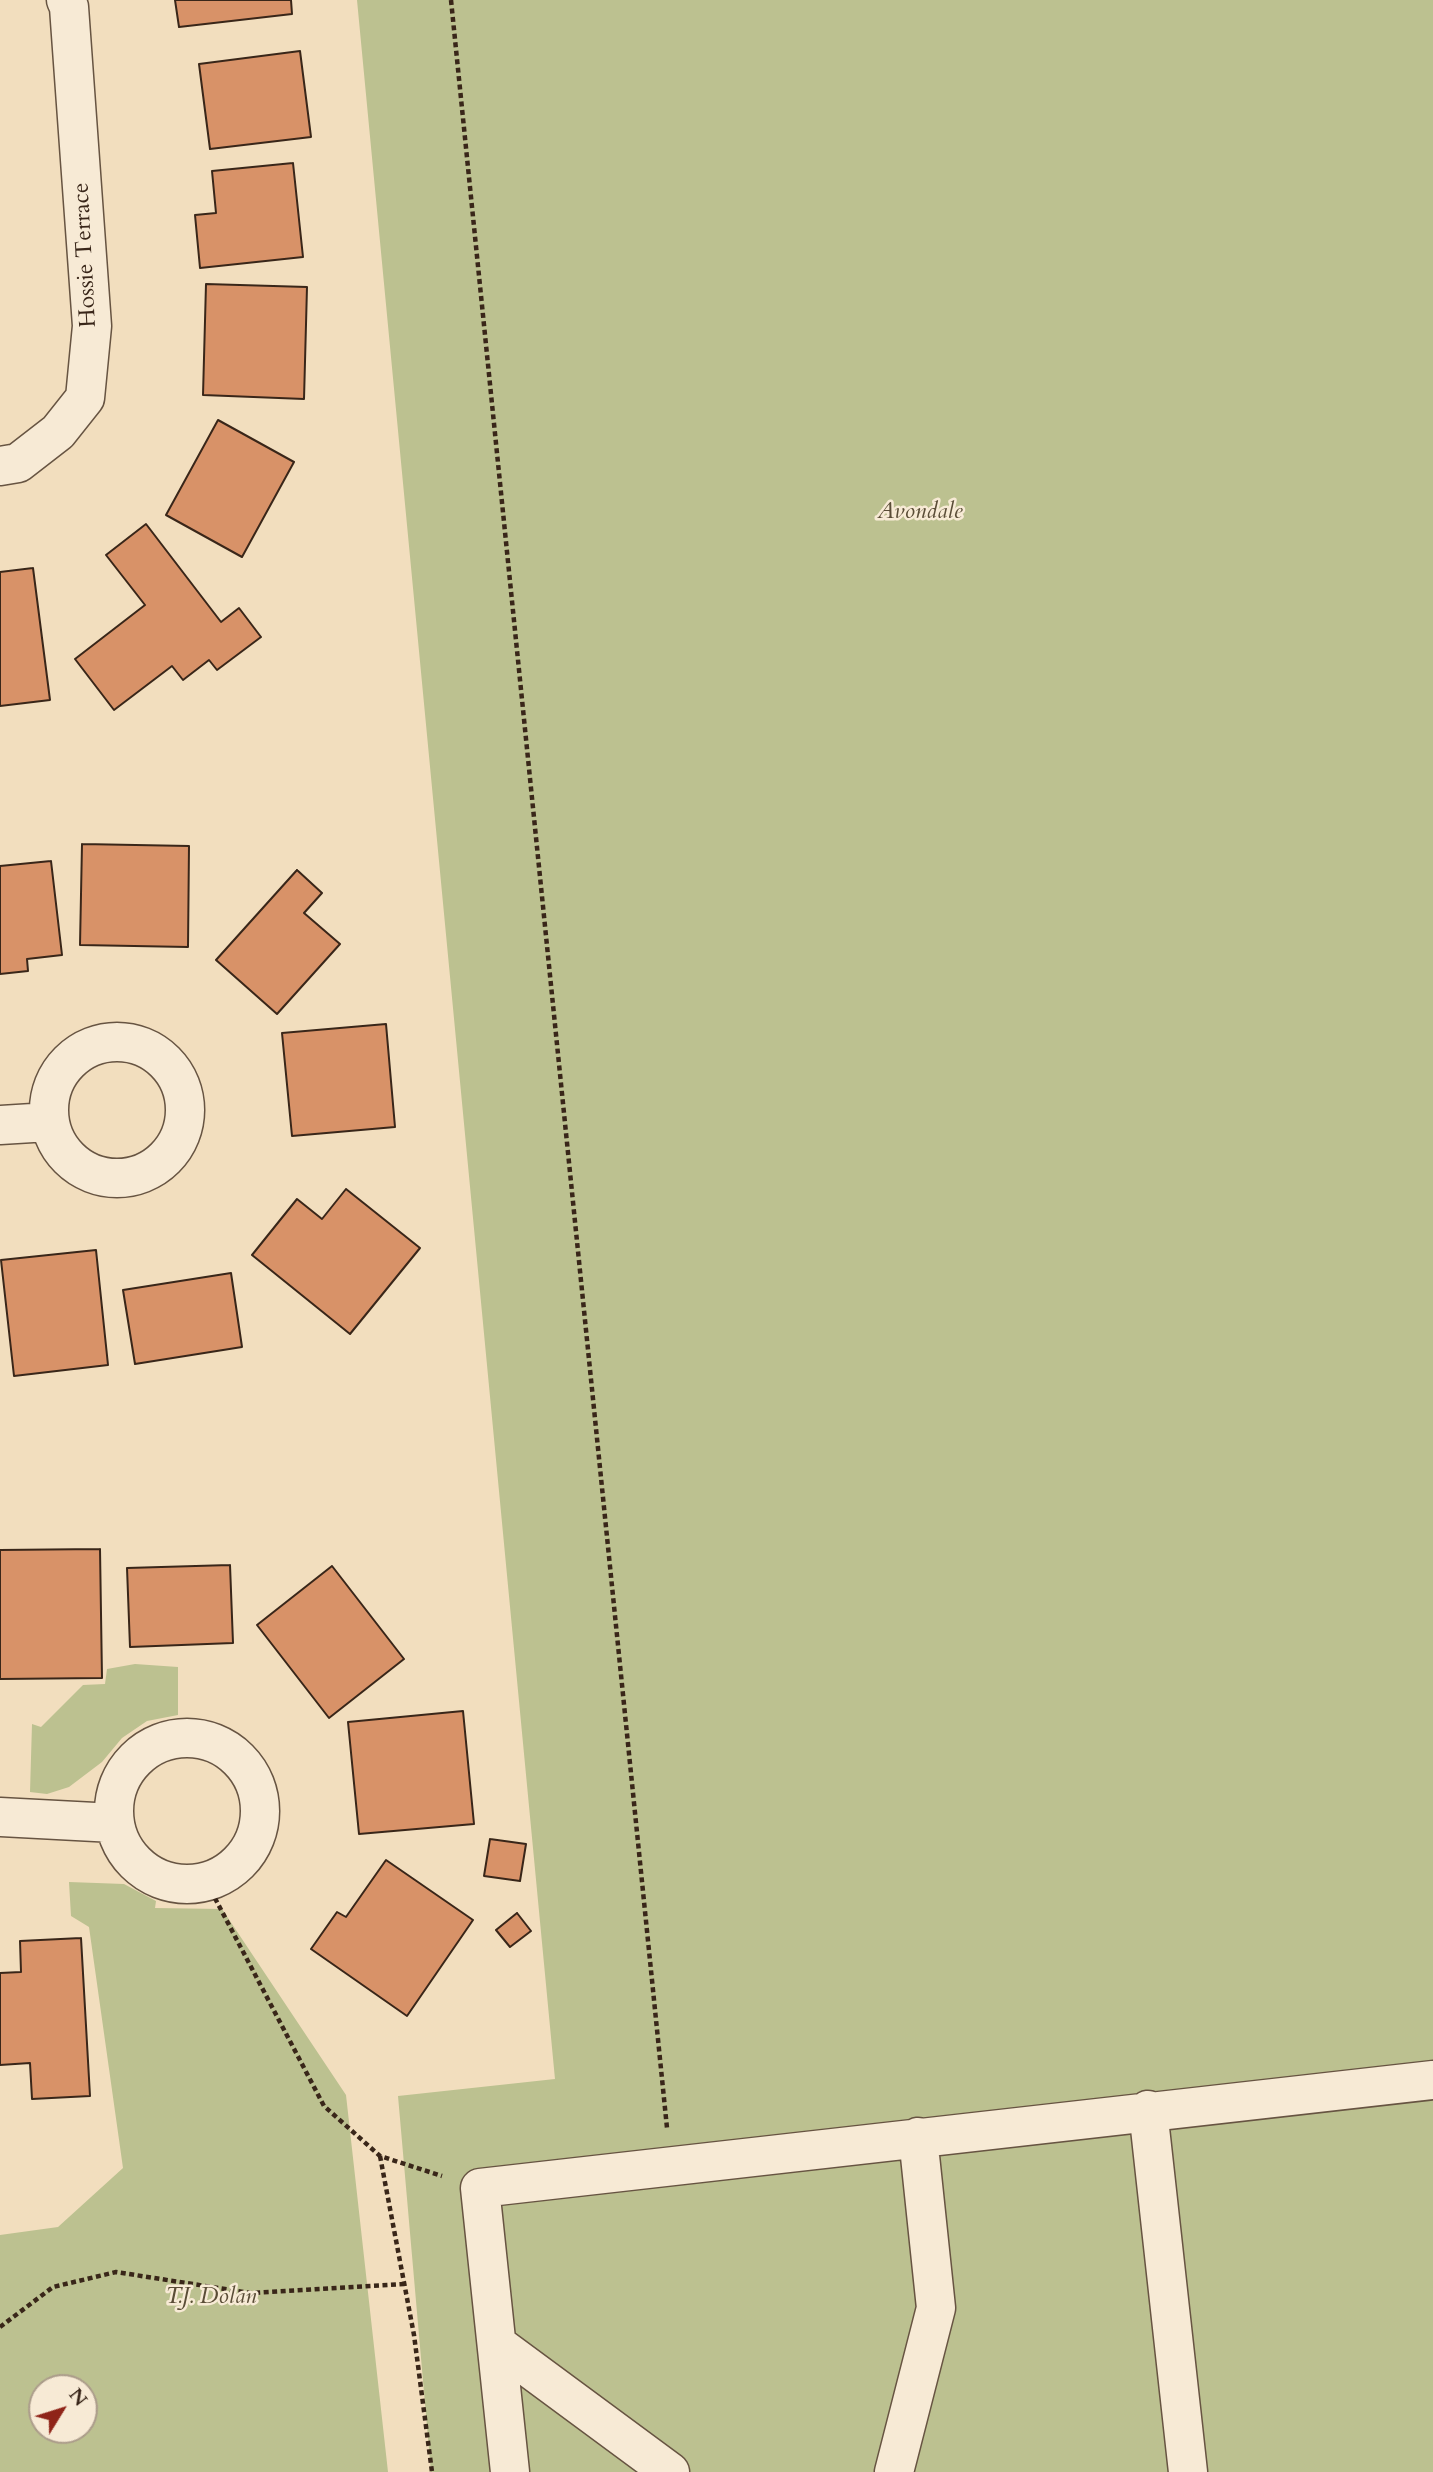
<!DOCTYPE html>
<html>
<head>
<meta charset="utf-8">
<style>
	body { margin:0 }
	#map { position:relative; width:1433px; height:2472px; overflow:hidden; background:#f2debe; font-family:Cardo,serif }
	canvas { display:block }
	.north { position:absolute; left:28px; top:2374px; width:70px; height:70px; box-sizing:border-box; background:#f7ead5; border:2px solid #ab9c8a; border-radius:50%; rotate:52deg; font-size:19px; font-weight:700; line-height:28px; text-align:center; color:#392619 }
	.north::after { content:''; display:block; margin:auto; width:24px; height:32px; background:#8f2418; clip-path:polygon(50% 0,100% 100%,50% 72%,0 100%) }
</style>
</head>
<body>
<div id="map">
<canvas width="1433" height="2472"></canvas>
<div class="north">N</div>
</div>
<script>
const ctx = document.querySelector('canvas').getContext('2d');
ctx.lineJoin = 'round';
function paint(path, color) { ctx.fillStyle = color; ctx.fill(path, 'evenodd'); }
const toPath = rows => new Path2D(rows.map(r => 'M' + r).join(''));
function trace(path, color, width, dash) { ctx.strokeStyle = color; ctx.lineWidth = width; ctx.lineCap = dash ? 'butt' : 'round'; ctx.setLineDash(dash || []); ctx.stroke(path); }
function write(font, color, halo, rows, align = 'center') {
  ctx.font = font + ' Cardo,serif'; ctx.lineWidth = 5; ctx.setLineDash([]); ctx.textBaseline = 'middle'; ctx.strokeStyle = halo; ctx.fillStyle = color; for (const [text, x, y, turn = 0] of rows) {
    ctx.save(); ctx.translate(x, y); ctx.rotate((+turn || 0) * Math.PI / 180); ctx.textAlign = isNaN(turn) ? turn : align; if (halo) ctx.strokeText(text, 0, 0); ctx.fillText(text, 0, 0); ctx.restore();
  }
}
const green = toPath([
	[357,0,1433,0,1433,2472,431,2472,398,2096,555,2079],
	[135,1664,178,1667,178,1715,147,1721,122,1738,102,1762,69,1787,47,1794,30,1792,32,1724,41,1727,83,1685,105,1684,107,1669],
	[69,1882,124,1884,156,1901,155,1908,222,1909,346,2095,388,2472,0,2472,0,2235,58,2227,123,2168,89,1927,71,1916],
	[42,2388,84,2388,84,2430,42,2430]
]);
const building = toPath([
	[175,0,291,0,292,14,179,27,175,0],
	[300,51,311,137,210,149,199,64,300,51],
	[293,163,303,257,200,268,195,215,216,213,212,171,293,163],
	[206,284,307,287,304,399,203,395,206,284],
	[218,420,294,462,242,557,166,515,218,420],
	[146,524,221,622,239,608,261,637,217,670,209,660,183,680,172,666,114,710,75,659,145,605,106,555,146,524],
	[33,568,50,700,0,706,0,572,33,568],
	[82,844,189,846,188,947,80,945,82,844],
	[51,861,62,955,27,959,28,971,0,974,0,866,51,861],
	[297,870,322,893,304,913,340,944,277,1014,216,960,297,870],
	[386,1024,395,1127,292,1136,282,1033,386,1024],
	[346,1189,420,1248,350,1334,252,1255,297,1199,322,1219,346,1189],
	[96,1250,108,1365,14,1376,1,1260,96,1250],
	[231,1273,242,1347,135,1364,123,1290,231,1273],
	[100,1549,102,1678,0,1679,0,1550,100,1549],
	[230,1565,233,1643,130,1647,127,1568,230,1565],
	[332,1566,404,1659,329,1718,257,1625,332,1566],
	[463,1711,474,1824,359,1834,348,1722,463,1711],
	[490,1839,526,1844,520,1881,484,1876,490,1839],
	[386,1860,473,1920,407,2016,311,1949,337,1912,346,1917,386,1860],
	[517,1913,531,1931,510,1947,496,1930,517,1913],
	[81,1938,90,2096,32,2099,30,2063,0,2065,0,1973,21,1972,20,1941,81,1938]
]);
const path = toPath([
	[451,0,667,2128],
	[207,1883,324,2106,380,2156,442,2176],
	[380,2156,414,2335,432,2472],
	[0,2327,53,2287,116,2272,250,2293,404,2284]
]);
const minor = toPath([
	[0,466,18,463,58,432,85,398,92,326,69,7,66,0],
	'49 1110a68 68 0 1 1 136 0a68 68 0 1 1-136 0Z',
	[0,1125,49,1122],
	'114 1811a73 73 0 1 1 146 0a73 73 0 1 1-146 0Z',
	[0,1817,114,1823],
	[1148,2110,1188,2472],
	[498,2345,670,2472],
	[510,2472,480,2188,1433,2080],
	[894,2472,936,2308,918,2137]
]);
const streetNames = [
	["Hossie Terrace",86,255,-93]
];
const parkNames = [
	["Avondale",920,513],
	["T.J. Dolan",211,2298]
];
paint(green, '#bcc190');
paint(building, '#d89268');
trace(building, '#392619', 2);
trace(minor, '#675442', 41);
trace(path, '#392619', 4.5, [5, 3.5]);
trace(minor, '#f7ead5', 38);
write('23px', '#392619', '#f7ead5', streetNames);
write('italic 23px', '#5a4d37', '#f7ead5', parkNames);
</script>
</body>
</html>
